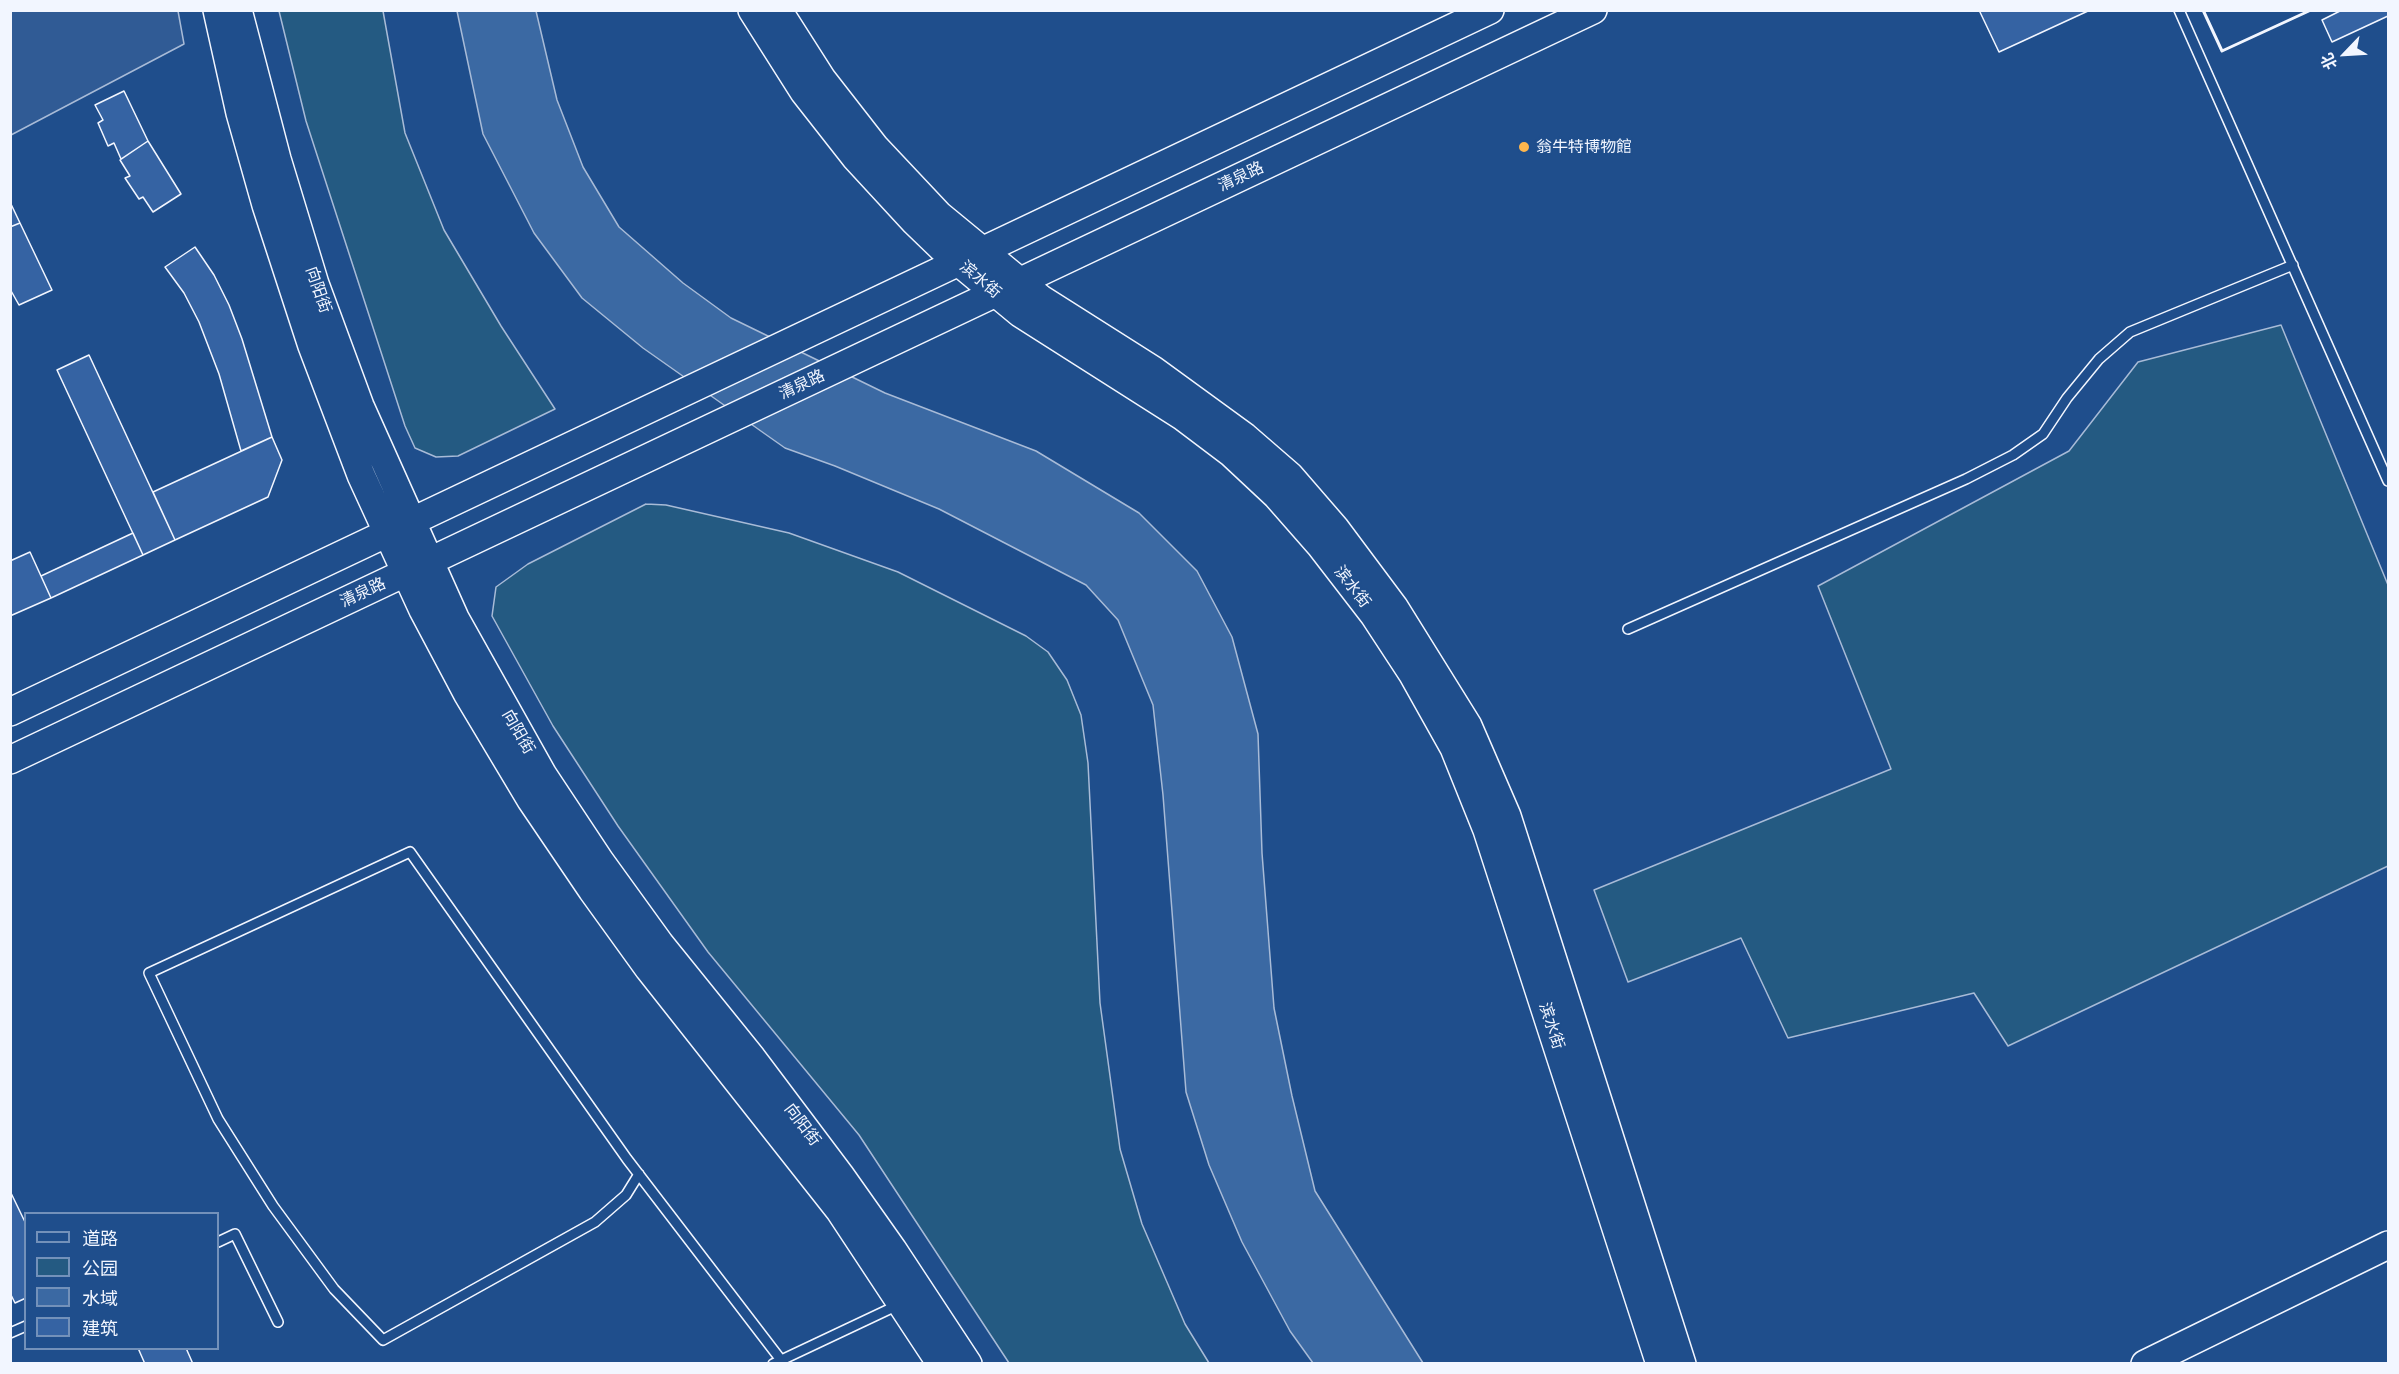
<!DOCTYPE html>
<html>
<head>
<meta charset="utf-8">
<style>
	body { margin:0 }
	#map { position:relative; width:2399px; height:1374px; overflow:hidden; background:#1f4e8c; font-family:Merriweather,"Noto Sans SC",serif }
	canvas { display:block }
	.frame { position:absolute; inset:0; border:12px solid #f2f6ff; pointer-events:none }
	.legend { position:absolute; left:24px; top:1212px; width:195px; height:138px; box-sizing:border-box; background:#1f4e8c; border:2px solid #7391ba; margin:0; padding:8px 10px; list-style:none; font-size:18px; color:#f2f6ff }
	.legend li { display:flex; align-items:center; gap:12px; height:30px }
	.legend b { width:30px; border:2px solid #7391ba }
	.north { position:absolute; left:2315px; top:24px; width:60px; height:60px; -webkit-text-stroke:4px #1f4e8c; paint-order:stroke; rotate:245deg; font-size:16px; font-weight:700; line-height:24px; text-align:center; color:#f2f6ff }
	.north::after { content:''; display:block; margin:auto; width:21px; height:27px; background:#f2f6ff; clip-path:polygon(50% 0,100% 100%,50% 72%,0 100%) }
</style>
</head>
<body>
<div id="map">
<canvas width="2399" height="1374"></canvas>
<div class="frame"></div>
<ul class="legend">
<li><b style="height:8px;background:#1f4e8c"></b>道路</li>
<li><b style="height:16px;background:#245a82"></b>公园</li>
<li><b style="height:16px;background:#3b69a3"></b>水域</li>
<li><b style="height:16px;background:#3563a3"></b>建筑</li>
</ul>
<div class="north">北</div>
</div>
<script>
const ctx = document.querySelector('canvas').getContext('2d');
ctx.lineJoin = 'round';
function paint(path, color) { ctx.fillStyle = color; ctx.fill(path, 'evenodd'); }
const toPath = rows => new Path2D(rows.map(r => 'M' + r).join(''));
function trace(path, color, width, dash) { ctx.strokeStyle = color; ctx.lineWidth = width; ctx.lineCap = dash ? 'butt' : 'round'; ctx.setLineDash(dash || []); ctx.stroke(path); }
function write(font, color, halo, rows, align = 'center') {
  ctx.font = font + ' Merriweather,"Noto Sans SC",serif'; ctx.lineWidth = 4.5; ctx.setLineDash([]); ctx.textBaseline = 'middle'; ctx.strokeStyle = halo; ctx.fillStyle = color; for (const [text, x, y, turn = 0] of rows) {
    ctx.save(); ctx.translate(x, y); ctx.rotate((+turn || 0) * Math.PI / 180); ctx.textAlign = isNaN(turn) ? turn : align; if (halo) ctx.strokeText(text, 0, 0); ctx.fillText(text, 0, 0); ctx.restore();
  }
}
const green = toPath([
	[279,11,383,11,405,133,444,230,501,326,555,409,458,456,436,457,415,448,405,426,306,121,279,11],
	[2281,325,2388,585,2388,866,2008,1046,1974,993,1788,1038,1741,938,1628,982,1594,890,1891,769,1818,586,2069,451,2138,362,2281,325],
	[646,504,666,505,789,533,898,572,1026,636,1048,652,1067,680,1081,715,1088,763,1100,1003,1120,1149,1142,1224,1185,1324,1209,1363,1009,1363,859,1135,708,952,618,826,553,726,492,616,496,587,528,564,646,504]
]);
const parking = toPath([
	[11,10,178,11,184,44,11,135,11,10]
]);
const water = toPath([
	[457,11,536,11,557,100,583,167,619,227,683,283,731,318,885,393,1036,451,1139,513,1197,571,1232,637,1258,734,1262,853,1274,1008,1292,1096,1315,1191,1423,1363,1313,1363,1290,1331,1242,1242,1209,1165,1186,1092,1163,795,1153,705,1118,620,1086,585,939,509,835,466,785,448,643,348,582,298,534,233,483,134,457,11]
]);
const building = toPath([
	[1979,10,2088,10,2088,11,1999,52,1979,10],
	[2342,10,2388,10,2388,16,2332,42,2322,20,2342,10],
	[124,91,148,141,121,159,114,143,108,146,98,123,103,120,95,105,124,91],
	[148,141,181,194,153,212,143,197,139,199,125,178,130,176,120,160,148,141],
	[10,202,20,223,10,227,10,202],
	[20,223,52,290,19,305,10,289,10,227,20,223],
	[195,247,214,275,229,305,242,339,272,437,241,451,219,374,199,322,184,293,165,267,195,247],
	[89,355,175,540,143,555,57,370,89,355],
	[272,437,282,460,268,497,175,540,153,492,272,437],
	[133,533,143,555,51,598,41,576,133,533],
	[30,552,51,598,10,616,10,561,30,552],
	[10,1191,26,1224,26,1298,15,1303,10,1293,10,1191],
	[138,1348,186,1348,193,1364,145,1364,138,1348]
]);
const lane = toPath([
	[2179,10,2388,481],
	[1628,629,1966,479,2013,455,2043,434,2067,398,2099,359,2130,332,2293,265],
	[639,1174,626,1195,595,1222,383,1340,334,1289,273,1206,218,1119,149,973,410,852,627,1159,781,1360],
	[218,1242,235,1234,278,1322],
	[10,1333,26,1326],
	[773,1364,898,1305]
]);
const secondary = toPath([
	[217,10,240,113,266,205,312,346,361,475,423,610,467,693,531,800,592,890,649,969,840,1211,941,1364],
	[238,10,277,159,315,284,360,406,455,618,543,775,600,861,660,944,752,1058,840,1175,893,1250,968,1364],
	[752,10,804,92,855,157,915,222,944,250,1020,313,1182,416,1231,453,1277,496,1320,545,1374,615,1412,673,1454,748,1487,830,1660,1364],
	[778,10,822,79,875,147,939,215,1041,299,1153,370,1245,437,1290,476,1335,528,1394,607,1468,726,1507,816,1682,1364],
	[10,712,1490,10],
	[10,760,1593,10],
	[2145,1364,2388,1245]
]);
const wall = toPath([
	[2203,10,2222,51,2311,10]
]);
const markers = [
	[1524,147,6,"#ffb74d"]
];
const poiNames = [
	["翁牛特博物館",1536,147]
];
const streetNames = [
	["清泉路",1241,177,-25],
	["滨水街",980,280,40],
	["向阳街",318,290,71],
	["清泉路",802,385,-25],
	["滨水街",1352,587,52],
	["清泉路",363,593,-25],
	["向阳街",518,732,60],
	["滨水街",1551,1026,72],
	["向阳街",802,1125,53]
];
paint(green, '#245a82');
trace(green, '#a8bbd7', 1.5);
paint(parking, '#305b95');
trace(parking, '#a8bbd7', 1.5);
paint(water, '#3b69a3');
trace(water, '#a8bbd7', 1.5);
paint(building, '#3563a3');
trace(building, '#f2f6ff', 1.5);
trace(lane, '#f2f6ff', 12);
trace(secondary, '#f2f6ff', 30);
trace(lane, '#1f4e8c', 9);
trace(secondary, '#1f4e8c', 27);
trace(wall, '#f2f6ff', 3);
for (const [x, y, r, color] of markers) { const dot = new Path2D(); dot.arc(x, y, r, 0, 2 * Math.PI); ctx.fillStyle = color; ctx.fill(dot); trace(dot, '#1f4e8c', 2); }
write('16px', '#f2f6ff', '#1f4e8c', poiNames, 'left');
write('16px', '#f2f6ff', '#1f4e8c', streetNames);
</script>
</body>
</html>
